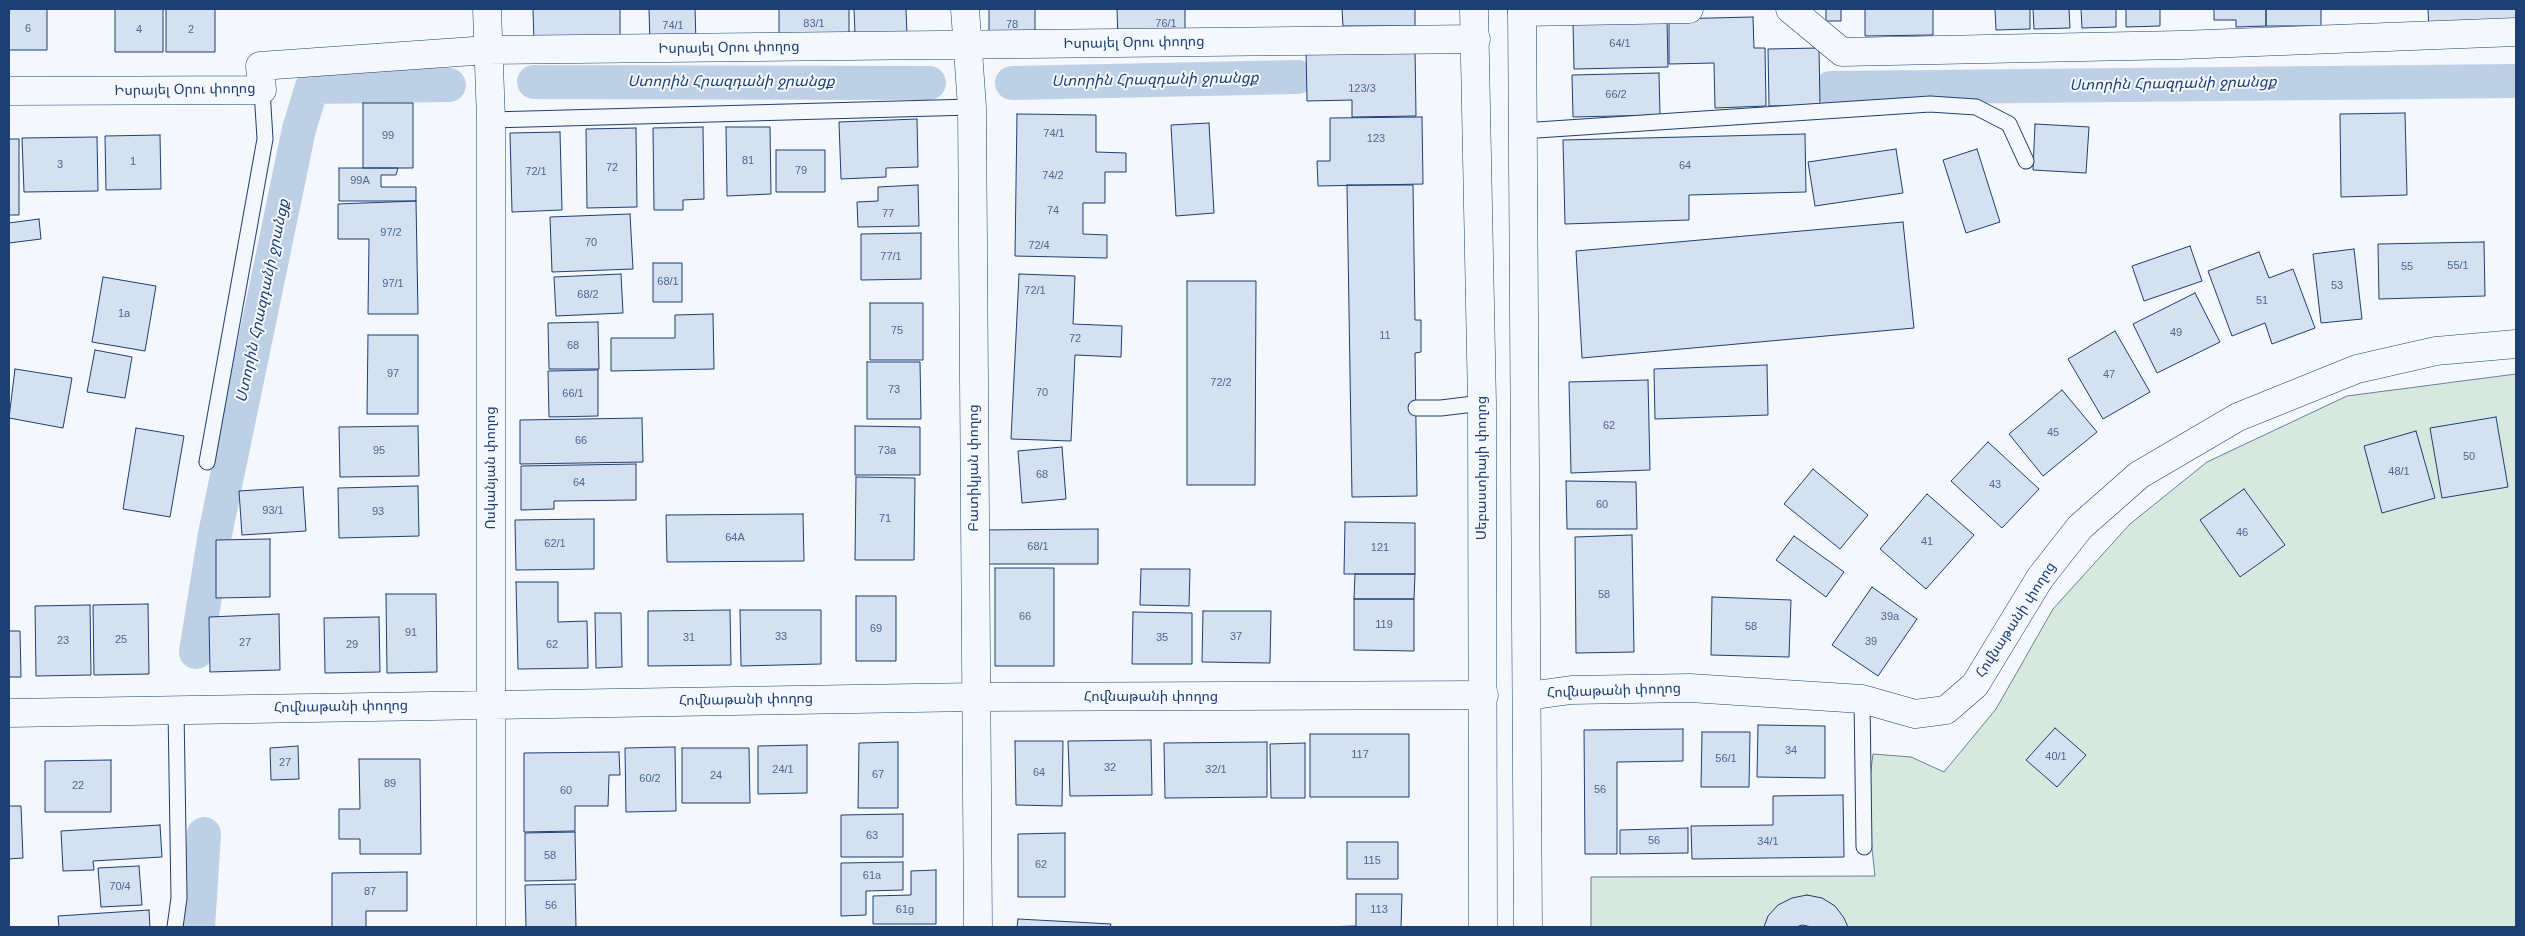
<!DOCTYPE html>
<html>
<head>
<meta charset="utf-8">
<style>
	body { margin:0 }
	#map { position:relative; width:2525px; height:936px; overflow:hidden; background:#f4f7fb; font-family:Arial,sans-serif }
	canvas { display:block }
	.frame { position:absolute; inset:0; border:10px solid #1d3f73; pointer-events:none }
</style>
</head>
<body>
<div id="map">
<canvas width="2525" height="936"></canvas>
<div class="frame"></div>
</div>
<script>
const ctx = document.querySelector('canvas').getContext('2d');
ctx.lineJoin = 'round';
function paint(path, color) { ctx.fillStyle = color; ctx.fill(path, 'evenodd'); }
const toPath = rows => new Path2D(rows.map(r => 'M' + r).join(''));
function trace(path, color, width, dash) { ctx.strokeStyle = color; ctx.lineWidth = width; ctx.lineCap = dash ? 'butt' : 'round'; ctx.setLineDash(dash || []); ctx.stroke(path); }
function write(font, color, halo, rows, align = 'center') {
  ctx.font = font + ' Arial,"Noto Sans Armenian",sans-serif'; ctx.lineWidth = 4; ctx.setLineDash([]); ctx.textBaseline = 'middle'; ctx.strokeStyle = halo; ctx.fillStyle = color; for (const [text, x, y, turn = 0] of rows) {
    ctx.save(); ctx.translate(x, y); ctx.rotate((+turn || 0) * Math.PI / 180); ctx.textAlign = isNaN(turn) ? turn : align; if (halo) ctx.strokeText(text, 0, 0); ctx.fillText(text, 0, 0); ctx.restore();
  }
}
const green = toPath([
	[2516,374,2516,927,1591,927,1591,877,1875,876,1867,803,1873,754,1911,757,1944,772,1996,709,2053,609,2130,524,2207,462,2347,396,2516,374]
]);
const canal = toPath([
	[534,82,929,83],
	[1012,83,1298,77],
	[1831,88,2516,81],
	[196,652,215,534,299,129,312,87,449,85],
	[198,927,204,834]
]);
const building = toPath([
	[9,9,47,9,47,50,9,50,9,9],
	[115,9,163,9,163,52,115,52,115,9],
	[166,9,215,9,215,52,166,52,166,9],
	[533,9,620,9,620,42,534,43,533,9],
	[649,9,695,9,696,42,650,44,649,9],
	[779,9,849,9,849,39,779,41,779,9],
	[854,9,906,9,907,34,855,34,854,9],
	[989,9,1035,9,1035,40,989,42,989,9],
	[1117,9,1185,9,1185,39,1118,40,1117,9],
	[1342,9,1415,9,1415,26,1343,26,1342,9],
	[1826,9,1841,9,1841,21,1826,21,1826,9],
	[1865,9,1933,9,1933,35,1865,36,1865,9],
	[1995,9,2030,9,2030,29,1996,30,1995,9],
	[2033,9,2069,9,2070,28,2034,29,2033,9],
	[2081,9,2116,9,2116,27,2082,28,2081,9],
	[2126,9,2160,9,2160,26,2126,27,2126,9],
	[2214,9,2266,9,2266,26,2236,27,2236,20,2214,20,2214,9],
	[2266,9,2321,9,2321,26,2266,26,2266,9],
	[2428,9,2516,9,2516,26,2429,29,2428,9],
	[1753,17,1754,48,1765,48,1766,106,1715,108,1714,63,1669,64,1669,19,1753,17],
	[1667,19,1668,67,1574,69,1573,21,1667,19],
	[1415,47,1416,116,1352,117,1352,100,1307,101,1306,49,1415,47],
	[1819,48,1820,105,1769,106,1768,49,1819,48],
	[1659,73,1660,115,1573,117,1572,75,1659,73],
	[363,103,413,103,413,168,363,168,363,103],
	[2405,113,2407,195,2341,197,2340,114,2405,113],
	[1017,114,1096,115,1096,152,1126,153,1126,172,1105,172,1105,203,1083,203,1083,234,1107,235,1107,258,1015,256,1017,114],
	[1422,117,1423,184,1318,186,1317,161,1330,161,1330,118,1422,117],
	[917,119,918,167,886,168,886,177,841,179,839,122,917,119],
	[1209,123,1214,213,1176,216,1171,125,1209,123],
	[2035,124,2089,127,2086,173,2033,170,2035,124],
	[703,127,704,199,683,200,683,210,654,210,653,128,703,127],
	[726,127,770,127,771,194,727,196,726,127],
	[636,128,637,207,587,208,586,129,636,128],
	[560,132,562,210,512,212,510,133,560,132],
	[1805,134,1806,192,1689,195,1689,220,1565,224,1563,140,1805,134],
	[160,135,161,189,106,190,105,136,160,135],
	[97,137,98,191,24,192,22,138,97,137],
	[9,139,19,139,19,215,9,215,9,139],
	[1896,149,1903,193,1815,206,1808,162,1896,149],
	[1977,149,2000,222,1966,233,1943,160,1977,149],
	[776,150,825,150,825,192,776,192,776,150],
	[339,168,398,168,396,175,381,175,381,187,416,187,416,201,339,201,339,168],
	[918,185,919,226,858,227,857,202,878,201,878,187,918,185],
	[1347,185,1413,185,1415,320,1421,320,1421,352,1415,353,1417,496,1352,497,1347,185],
	[416,201,418,314,368,314,369,239,338,239,338,204,416,201],
	[630,214,633,269,552,272,550,217,630,214],
	[39,219,41,239,9,243,9,223,39,219],
	[1903,222,1914,328,1582,358,1576,251,1903,222],
	[921,233,921,279,861,280,861,234,921,233],
	[2484,242,2485,296,2379,299,2378,244,2484,242],
	[2190,246,2202,281,2144,301,2132,266,2190,246],
	[2354,249,2362,319,2321,323,2313,254,2354,249],
	[2259,252,2269,278,2293,269,2315,328,2272,344,2265,323,2232,336,2208,271,2259,252],
	[653,263,682,263,682,302,653,302,653,263],
	[621,274,623,313,556,316,554,277,621,274],
	[1019,274,1075,276,1073,324,1122,326,1121,357,1075,355,1071,441,1011,439,1019,274],
	[103,277,156,286,145,351,92,342,103,277],
	[1187,281,1256,281,1255,485,1187,485,1187,281],
	[2195,293,2220,342,2157,373,2133,324,2195,293],
	[870,303,923,303,923,360,870,360,870,303],
	[713,314,714,369,611,371,611,338,675,338,675,315,713,314],
	[598,322,599,369,549,369,548,323,598,322],
	[2115,331,2150,392,2103,419,2068,359,2115,331],
	[368,335,418,335,418,414,367,414,368,335],
	[95,350,132,357,125,398,87,392,95,350],
	[867,362,920,362,921,419,867,419,867,362],
	[1767,365,1768,415,1655,419,1654,369,1767,365],
	[15,369,72,378,63,428,9,418,15,369],
	[598,370,598,416,549,417,548,371,598,370],
	[1648,380,1650,470,1571,473,1569,382,1648,380],
	[2062,390,2097,432,2043,476,2009,434,2062,390],
	[2496,417,2508,487,2442,498,2430,428,2496,417],
	[642,418,643,462,520,464,520,420,642,418],
	[418,426,419,476,340,477,339,427,418,426],
	[855,426,920,427,920,475,855,475,855,426],
	[136,428,184,436,170,517,123,509,136,428],
	[2416,431,2435,498,2382,513,2364,446,2416,431],
	[1988,442,2039,489,2002,528,1951,481,1988,442],
	[1062,447,1066,499,1022,503,1018,451,1062,447],
	[636,464,636,500,554,501,554,509,521,510,521,466,636,464],
	[1813,469,1868,515,1840,549,1784,504,1813,469],
	[856,477,915,478,914,560,855,560,856,477],
	[1566,481,1636,482,1637,529,1567,529,1566,481],
	[418,486,419,536,339,538,338,488,418,486],
	[303,487,306,531,242,535,239,491,303,487],
	[2244,489,2285,545,2240,577,2200,520,2244,489],
	[1927,494,1974,535,1926,589,1880,549,1927,494],
	[803,514,804,561,667,562,666,515,803,514],
	[594,519,594,569,516,570,515,520,594,519],
	[1345,522,1415,523,1415,574,1344,574,1345,522],
	[1098,529,1098,564,979,564,979,530,1098,529],
	[1632,535,1634,652,1576,653,1575,537,1632,535],
	[1794,536,1844,572,1826,597,1776,560,1794,536],
	[270,539,270,597,216,598,216,540,270,539],
	[995,568,1054,568,1054,666,995,666,995,568],
	[1141,569,1190,569,1189,606,1140,605,1141,569],
	[1355,574,1415,574,1414,599,1354,599,1355,574],
	[516,582,558,582,558,622,587,621,588,668,518,669,516,582],
	[1872,587,1917,619,1878,676,1832,645,1872,587],
	[386,594,436,594,437,672,387,673,386,594],
	[856,596,896,596,896,661,856,661,856,596],
	[1712,597,1791,600,1789,657,1711,655,1712,597],
	[1354,599,1414,599,1414,651,1354,650,1354,599],
	[148,604,149,674,94,675,93,605,148,604],
	[90,605,91,675,36,676,35,606,90,605],
	[730,610,731,665,648,666,648,611,730,610],
	[740,610,821,610,821,664,741,666,740,610],
	[1203,611,1271,611,1270,663,1202,662,1203,611],
	[1133,612,1192,613,1192,664,1132,664,1133,612],
	[595,613,621,613,622,667,596,668,595,613],
	[279,614,280,670,210,672,209,617,279,614],
	[379,617,380,672,325,673,324,618,379,617],
	[9,631,20,631,21,677,9,677,9,631],
	[1758,725,1825,726,1825,778,1757,777,1758,725],
	[2055,728,2086,755,2057,787,2026,760,2055,728],
	[1683,729,1683,761,1617,762,1617,854,1585,854,1584,730,1683,729],
	[1702,732,1750,732,1749,787,1701,787,1702,732],
	[1310,734,1409,734,1409,797,1310,797,1310,734],
	[1151,740,1152,795,1070,796,1068,741,1151,740],
	[1015,741,1063,741,1062,806,1016,805,1015,741],
	[898,742,898,808,858,808,859,743,898,742],
	[1267,742,1267,797,1165,798,1164,743,1267,742],
	[1305,743,1305,798,1271,798,1270,744,1305,743],
	[807,745,807,793,758,794,758,746,807,745],
	[298,746,299,779,271,780,270,748,298,746],
	[675,747,676,811,626,812,625,748,675,747],
	[682,748,749,748,750,803,682,803,682,748],
	[619,752,620,775,609,775,608,806,575,806,575,831,524,832,524,753,619,752],
	[359,759,420,759,421,854,360,854,360,839,339,839,339,809,360,809,359,759],
	[111,760,111,812,45,812,45,761,111,760],
	[1843,795,1844,857,1692,859,1691,826,1773,825,1773,796,1843,795],
	[9,806,21,806,23,858,9,859,9,806],
	[903,814,903,857,841,857,841,815,903,814],
	[160,825,162,857,93,861,94,870,63,871,61,831,160,825],
	[1688,828,1688,853,1620,854,1620,830,1688,828],
	[575,832,576,880,525,881,525,833,575,832],
	[1065,833,1065,897,1018,897,1018,834,1065,833],
	[1347,842,1398,842,1398,879,1347,879,1347,842],
	[903,862,903,890,866,891,866,915,841,916,841,863,903,862],
	[139,866,142,905,101,907,98,868,139,866],
	[936,870,936,924,873,924,873,896,911,895,911,871,936,870],
	[407,872,407,911,366,911,366,927,332,927,332,873,407,872],
	[575,884,576,927,526,927,525,885,575,884],
	[1356,894,1402,894,1401,927,1320,927,1356,926,1356,894],
	[1807,895,1822,898,1835,906,1844,918,1848,927,1812,927,1802,925,1796,927,1764,927,1768,916,1778,905,1792,898,1807,895],
	[149,910,150,927,59,927,58,916,149,910],
	[1018,919,1111,924,1110,927,1017,927,1018,919]
]);
const service = toPath([
	[491,120,972,107],
	[1522,131,1930,104,1976,107,2009,124,2026,161],
	[1416,408,1441,408,1482,403],
	[207,462,265,139,262,90],
	[1862,699,1864,847],
	[175,927,179,898,176,710]
]);
const minor = toPath([
	[487,9,491,120,491,927],
	[965,9,972,107,978,927],
	[1790,9,1842,52,2180,45,2516,32],
	[1522,12,1689,9],
	[9,91,262,90,260,66,488,50,1476,39],
	[1528,696,1571,690,1690,688,1862,699,1915,714,1946,710,1975,685,2040,578,2080,527,2139,475,2238,417,2357,369,2436,351,2516,344],
	[9,713,975,697,1484,695]
]);
const primary = toPath([
	[1474,9,1482,403,1483,927],
	[1522,9,1528,927]
]);
const numberNames = [
	["83/1",814,24],
	["76/1",1166,24],
	["78",1012,25],
	["74/1",673,26],
	["6",28,29],
	["4",139,30],
	["2",191,30],
	["64/1",1620,44],
	["123/3",1362,89],
	["66/2",1616,95],
	["74/1",1054,134],
	["99",388,136],
	["123",1376,139],
	["81",748,161],
	["1",133,162],
	["3",60,165],
	["64",1685,166],
	["72",612,168],
	["79",801,171],
	["72/1",536,172],
	["74/2",1053,176],
	["99A",360,181],
	["74",1053,211],
	["77",888,214],
	["97/2",391,233],
	["70",591,243],
	["72/4",1039,246],
	["77/1",891,257],
	["55/1",2458,266],
	["55",2407,267],
	["68/1",668,282],
	["97/1",393,284],
	["53",2337,286],
	["72/1",1035,291],
	["68/2",588,295],
	["51",2262,301],
	["1a",124,314],
	["75",897,331],
	["49",2176,333],
	["11",1385,336],
	["72",1075,339],
	["68",573,346],
	["97",393,374],
	["47",2109,375],
	["72/2",1221,383],
	["73",894,390],
	["70",1042,393],
	["66/1",573,394],
	["62",1609,426],
	["45",2053,433],
	["66",581,441],
	["95",379,451],
	["73a",887,451],
	["50",2469,457],
	["48/1",2399,472],
	["68",1042,475],
	["64",579,483],
	["43",1995,485],
	["60",1602,505],
	["93/1",273,511],
	["93",378,512],
	["71",885,519],
	["46",2242,533],
	["64A",735,538],
	["41",1927,542],
	["62/1",555,544],
	["68/1",1038,547],
	["121",1380,548],
	["58",1604,595],
	["66",1025,617],
	["39a",1890,617],
	["119",1384,625],
	["58",1751,627],
	["69",876,629],
	["91",411,633],
	["33",781,637],
	["37",1236,637],
	["31",689,638],
	["35",1162,638],
	["25",121,640],
	["23",63,641],
	["39",1871,642],
	["27",245,643],
	["29",352,645],
	["62",552,645],
	["34",1791,751],
	["117",1360,755],
	["40/1",2056,757],
	["56/1",1726,759],
	["27",285,763],
	["32",1110,768],
	["24/1",783,770],
	["32/1",1216,770],
	["64",1039,773],
	["67",878,775],
	["24",716,776],
	["60/2",650,779],
	["89",390,784],
	["22",78,786],
	["56",1600,790],
	["60",566,791],
	["63",872,836],
	["56",1654,841],
	["34/1",1768,842],
	["58",550,856],
	["115",1372,861],
	["62",1041,865],
	["61a",872,876],
	["70/4",120,887],
	["87",370,892],
	["56",551,906],
	["61g",905,910],
	["113",1379,910]
];
const streetNames = [
	["Իսրայել Օրու փողոց",1134,43,-1],
	["Իսրայել Օրու փողոց",729,48,-1],
	["Իսրայել Օրու փողոց",185,90,-1],
	["Ոսկանյան փողոց",491,468,-90],
	["Բատիկյան փողոց",974,468,-90],
	["Սեբաստիայի փողոց",1482,468,-90],
	["Հովնաթանի փողոց",2016,620,-57],
	["Հովնաթանի փողոց",1614,691,-2],
	["Հովնաթանի փողոց",1151,697],
	["Հովնաթանի փողոց",746,700,-1],
	["Հովնաթանի փողոց",341,707,-1]
];
const waterNames = [
	["Ստորին Հրազդանի ջրանցք",1155,80,-1],
	["Ստորին Հրազդանի ջրանցք",731,82],
	["Ստորին Հրազդանի ջրանցք",2173,84,-1],
	["Ստորին Հրազդանի ջրանցք",263,301,-78]
];
paint(green, '#d7e8df');
trace(green, '#687fa3', 1);
trace(canal, '#bed0e5', 34);
paint(building, '#d5e0f0');
trace(building, '#1d3f73', 1);
trace(service, '#1d3f73', 17);
trace(minor, '#1d3f73', 29);
trace(primary, '#1d3f73', 29);
trace(service, '#f4f7fb', 15);
trace(minor, '#f4f7fb', 28);
trace(primary, '#f4f7fb', 28);
write('11px', '#4b6792', null, numberNames);
write('14px', '#1d3f73', '#f4f7fb', streetNames);
write('italic 15px', '#1d3f73', '#f4f7fb', waterNames);
</script>
</body>
</html>
